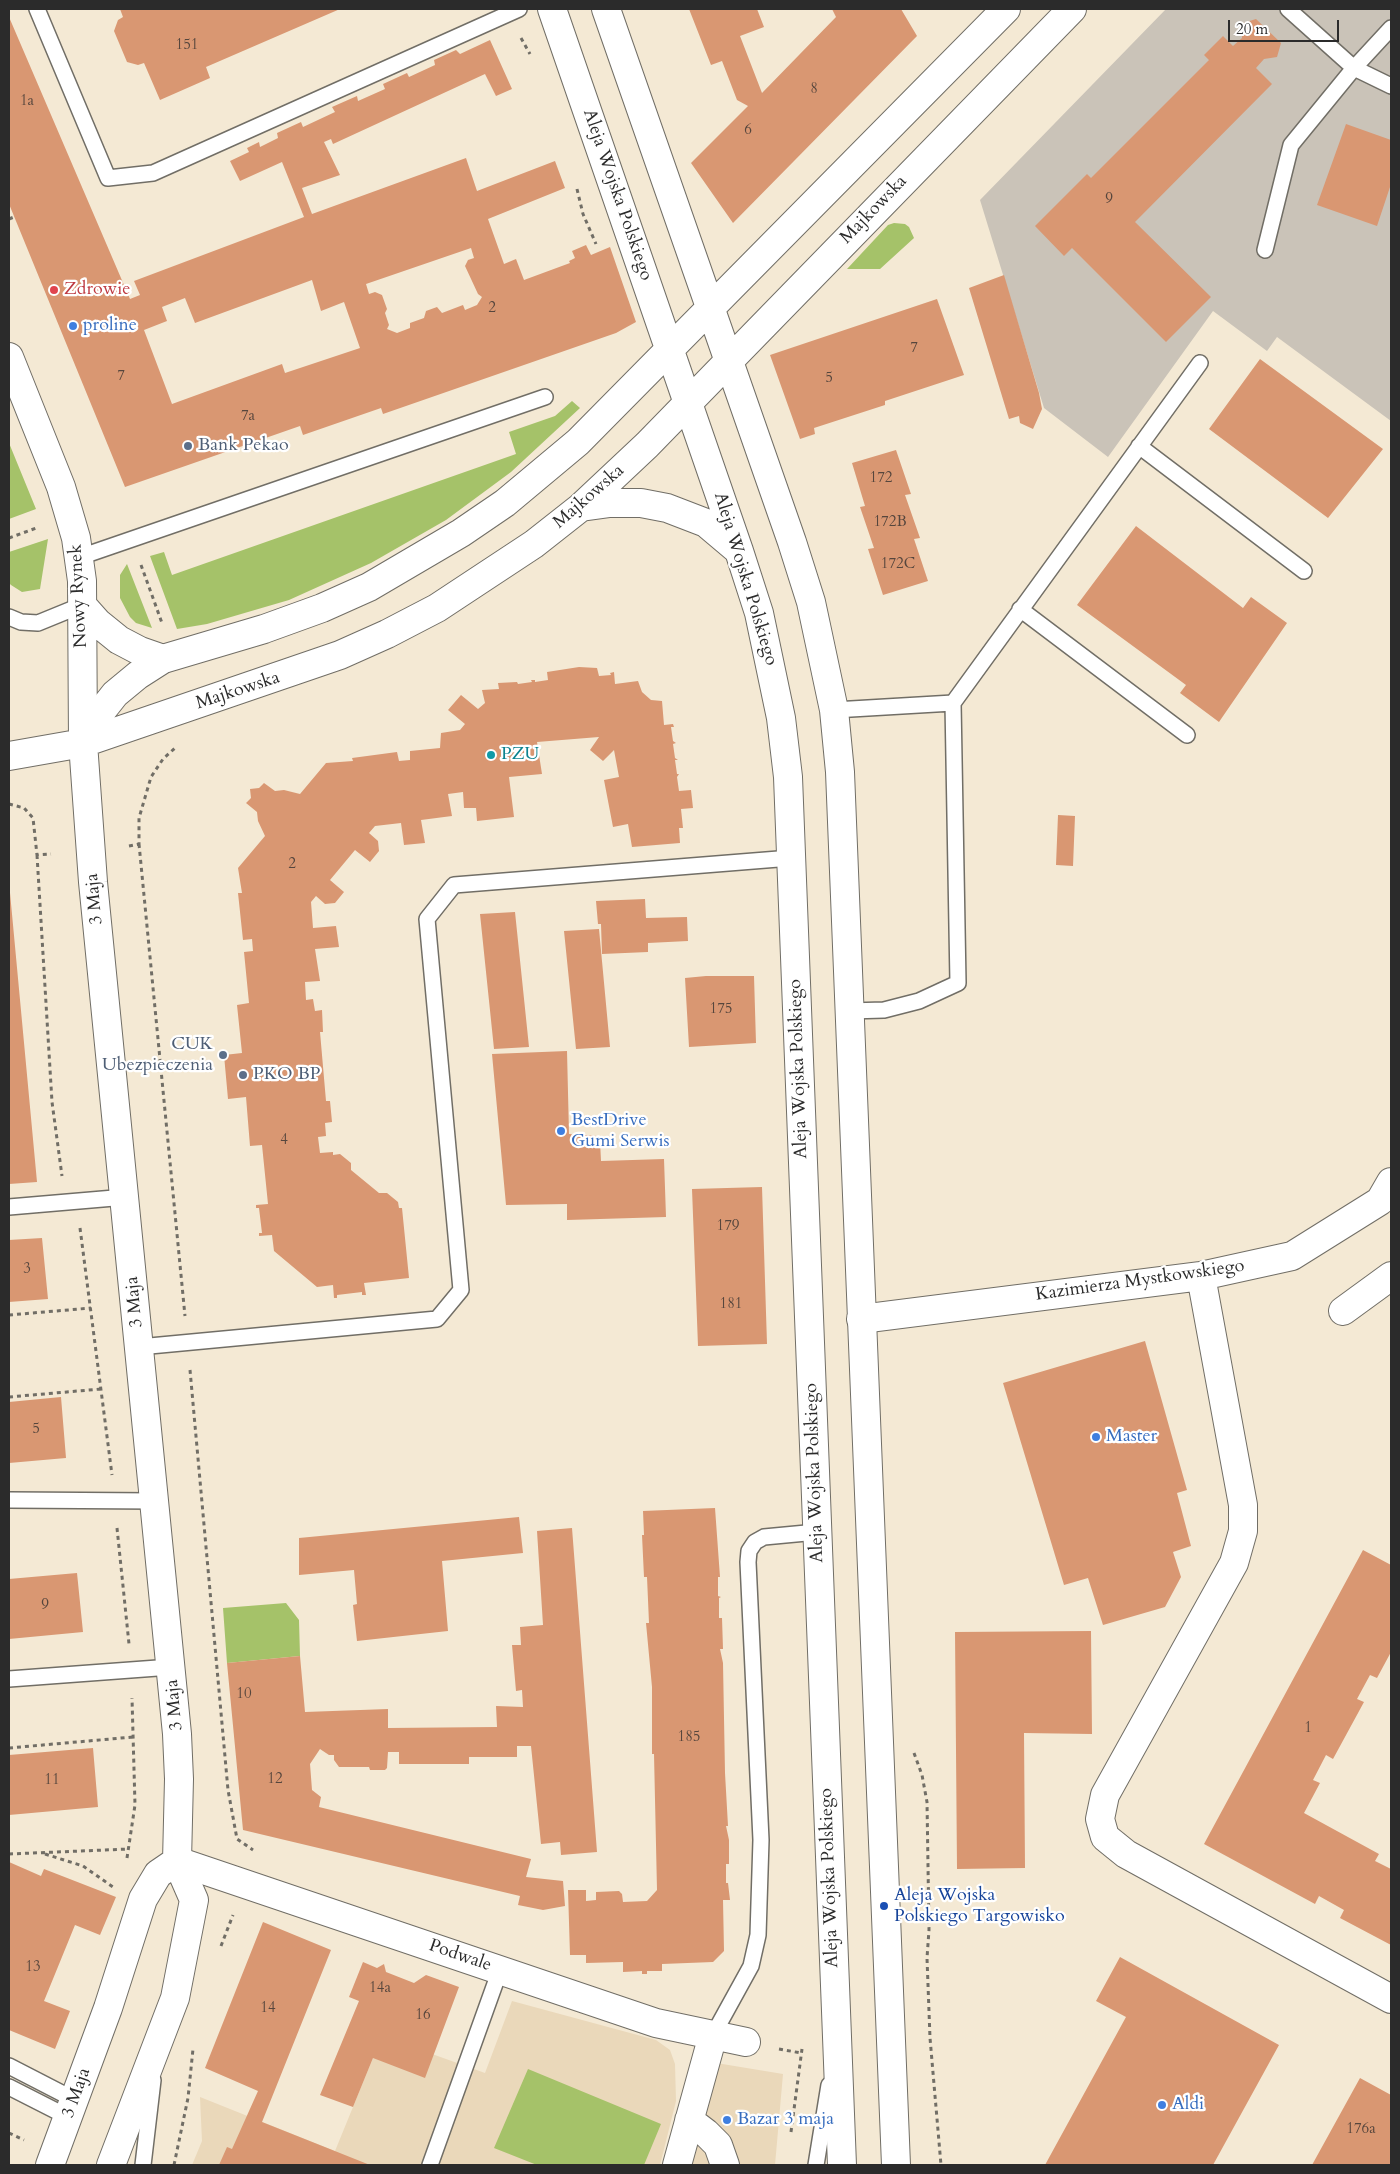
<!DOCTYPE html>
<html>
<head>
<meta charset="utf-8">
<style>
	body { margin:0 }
	#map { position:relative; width:1400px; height:2174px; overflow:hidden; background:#f4e9d4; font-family:Cardo,serif }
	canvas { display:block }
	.frame { position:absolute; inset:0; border:10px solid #2b2b2b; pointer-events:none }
	.scale { position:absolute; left:1228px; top:20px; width:111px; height:22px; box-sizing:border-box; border:2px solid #2b2b2b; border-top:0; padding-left:6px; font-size:15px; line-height:18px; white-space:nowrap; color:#2b2b2b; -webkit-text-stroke:4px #fff; paint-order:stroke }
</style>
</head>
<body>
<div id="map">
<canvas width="1400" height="2174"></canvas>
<div class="frame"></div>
<div class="scale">20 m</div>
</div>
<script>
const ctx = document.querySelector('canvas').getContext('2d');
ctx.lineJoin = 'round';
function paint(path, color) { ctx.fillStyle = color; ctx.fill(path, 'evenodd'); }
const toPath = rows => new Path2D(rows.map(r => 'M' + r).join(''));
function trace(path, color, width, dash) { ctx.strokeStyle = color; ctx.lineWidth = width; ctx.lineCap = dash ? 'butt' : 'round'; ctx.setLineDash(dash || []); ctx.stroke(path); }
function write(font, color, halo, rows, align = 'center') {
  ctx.font = font + ' Cardo,serif'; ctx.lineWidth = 4.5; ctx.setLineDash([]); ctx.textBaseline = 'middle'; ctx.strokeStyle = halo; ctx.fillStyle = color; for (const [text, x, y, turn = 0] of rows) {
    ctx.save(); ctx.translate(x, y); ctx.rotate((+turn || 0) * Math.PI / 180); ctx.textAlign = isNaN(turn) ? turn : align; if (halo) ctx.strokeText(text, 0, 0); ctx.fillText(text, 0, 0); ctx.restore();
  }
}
const built = toPath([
	[512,2001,656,2040,670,2050,675,2064,676,2101,660,2165,192,2165,202,2141,200,2097,335,2151,382,2036,485,2073],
	[692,2059,783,2074,775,2165,662,2165]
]);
const industrial = toPath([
	[1166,9,1391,9,1391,421,1277,337,1267,351,1213,311,1108,457,1044,408,980,200]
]);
const green = toPath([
	[894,223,905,224,909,227,914,238,880,269,847,269,888,225],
	[572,401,580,408,511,472,446,520,371,563,289,600,207,624,177,629,150,556,164,552,172,575,516,454,509,432,555,416],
	[9,443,36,509,9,519],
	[48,539,40,589,22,592,11,585,9,583,9,552],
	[127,564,152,628,136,623,130,617,120,598,120,575],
	[286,1603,299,1620,300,1656,227,1663,223,1608],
	[528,2069,661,2124,644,2165,537,2165,494,2148]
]);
const building = toPath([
	[120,9,340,9,206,67,210,78,160,100,144,63,138,65,127,62,114,31,118,20,123,17],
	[689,9,757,9,764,27,740,36,762,93,836,17,832,9,901,9,917,36,733,223,691,163,748,106,737,100,722,61,711,65],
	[9,17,130,299,140,295,134,281,304,217,282,162,240,181,230,161,249,152,247,148,259,142,260,147,278,138,277,133,301,122,303,127,335,112,332,107,357,96,358,101,385,89,383,84,407,73,409,77,435,65,434,60,456,50,460,54,490,40,512,89,496,96,485,74,333,144,331,139,324,142,340,175,302,188,312,214,466,158,477,191,555,161,565,188,488,219,504,264,516,259,524,280,570,263,569,261,575,258,572,251,586,245,591,255,610,247,636,322,616,333,383,414,381,408,303,435,300,426,125,487,9,204],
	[471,248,474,258,468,260,465,266,478,294,482,297,477,305,465,310,463,305,442,313,437,307,426,311,424,318,410,323,410,328,397,333,387,329,389,325,385,313,387,309,382,295,375,292,369,294,366,284],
	[312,280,321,311,344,302,360,348,285,373,282,364,172,404,144,330,167,321,162,307,185,298,195,323],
	[1256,19,1281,43,1277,57,1264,59,1256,68,1272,84,1135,222,1211,297,1166,342,1072,248,1064,256,1035,226,1087,174,1091,178,1209,60,1204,55,1223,36,1233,46,1242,38,1243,23],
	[1346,124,1391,140,1391,184,1377,226,1317,205],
	[1004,275,1039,393,1042,409,1033,429,1020,423,1019,416,1009,419,969,288],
	[937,299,964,375,885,401,885,405,814,428,815,434,800,439,770,355],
	[1260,359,1383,449,1328,518,1209,429],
	[896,450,911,494,905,495,920,538,914,539,928,581,883,595,868,549,874,548,860,507,865,506,852,463],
	[1136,526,1243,608,1251,597,1287,623,1219,722,1180,693,1186,685,1077,605],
	[579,667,597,668,599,676,611,675,610,673,614,672,615,684,638,681,642,692,651,700,662,701,664,725,673,724,674,727,671,727,673,741,676,743,673,744,675,758,678,760,675,760,677,774,679,774,677,777,679,791,691,790,693,808,681,809,683,828,679,828,680,843,632,847,628,824,613,827,604,780,619,777,614,750,603,761,590,750,599,737,537,742,542,774,509,777,514,817,477,821,476,808,464,808,463,792,448,794,452,816,421,820,425,843,404,845,401,823,375,826,369,833,378,841,379,851,370,862,355,850,330,880,344,892,335,903,325,904,316,896,311,902,313,928,336,926,339,947,315,949,320,981,305,982,306,1000,313,999,315,1011,322,1010,323,1032,320,1032,326,1101,330,1101,332,1122,325,1123,326,1136,318,1137,320,1153,333,1152,333,1155,340,1154,351,1163,351,1170,379,1193,387,1193,398,1202,399,1208,402,1208,409,1278,364,1283,366,1295,362,1295,362,1292,337,1295,337,1298,334,1298,333,1285,317,1287,274,1251,272,1235,259,1236,259,1233,262,1233,259,1208,256,1208,256,1205,268,1204,262,1145,250,1146,246,1097,228,1099,224,1055,242,1053,237,1005,249,1003,244,952,253,951,252,939,243,940,238,893,242,893,238,868,265,836,258,821,257,812,246,803,251,798,250,789,259,788,264,783,275,791,284,790,300,794,326,763,353,761,352,758,397,752,399,761,410,760,410,751,440,748,441,733,460,730,465,724,448,710,461,695,478,709,485,703,482,690,499,689,498,683,517,682,518,684,532,682,531,680,535,680,535,682,548,680,547,672],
	[1058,815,1075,816,1073,866,1056,865],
	[9,882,37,1182,9,1184],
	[645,899,646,918,687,917,688,941,648,943,648,952,602,954,601,924,598,924,596,901],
	[515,912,529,1047,494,1049,480,914],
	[599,929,610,1047,576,1049,564,931],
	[706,976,754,976,756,1043,689,1047,685,978],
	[567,1051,569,1134,597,1136,600,1141,601,1161,664,1159,666,1217,567,1220,567,1204,506,1205,492,1054],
	[762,1187,767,1344,698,1346,692,1189],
	[42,1238,48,1299,9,1302,9,1240],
	[1145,1341,1187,1490,1177,1493,1191,1546,1173,1552,1181,1577,1165,1607,1103,1625,1088,1578,1064,1585,1003,1383],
	[61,1397,66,1458,9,1463,9,1402],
	[715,1508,720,1577,718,1577,718,1596,721,1597,719,1598,719,1618,722,1618,723,1649,720,1649,723,1663,725,1773,728,1826,726,1826,729,1840,729,1864,726,1864,726,1883,728,1883,730,1900,723,1900,724,1951,713,1962,662,1964,662,1971,647,1971,647,1974,642,1974,642,1971,623,1972,623,1962,586,1963,586,1955,570,1955,568,1890,586,1890,586,1901,596,1900,596,1892,619,1891,622,1894,623,1902,647,1901,657,1890,654,1754,652,1754,652,1687,646,1623,649,1623,647,1577,644,1577,642,1535,644,1535,643,1511],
	[519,1517,523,1553,442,1561,448,1631,357,1641,353,1605,357,1604,354,1570,299,1575,299,1538],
	[572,1528,597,1852,561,1855,560,1842,541,1844,531,1746,517,1746,517,1757,469,1757,469,1764,399,1764,399,1752,388,1752,387,1768,385,1770,370,1770,369,1767,339,1767,334,1760,334,1755,329,1755,320,1749,310,1764,312,1790,321,1797,319,1807,531,1859,526,1877,563,1881,565,1906,543,1910,518,1905,520,1896,243,1830,227,1663,300,1656,305,1712,388,1709,388,1728,497,1727,496,1706,523,1707,522,1690,516,1691,512,1645,521,1645,520,1627,543,1625,537,1531],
	[1363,1550,1391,1565,1391,1652,1377,1678,1370,1675,1357,1699,1364,1702,1333,1759,1326,1755,1313,1780,1320,1783,1304,1813,1379,1854,1375,1861,1391,1869,1391,1945,1340,1918,1344,1910,1319,1896,1315,1904,1204,1844],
	[77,1573,83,1632,9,1639,9,1579],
	[1091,1631,1092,1734,1024,1733,1025,1868,957,1869,955,1632],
	[93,1748,98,1807,9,1815,9,1755],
	[9,1862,41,1876,44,1869,116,1897,100,1935,75,1925,44,2001,70,2011,55,2049,9,2030],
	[263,1922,331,1950,262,2122,370,2165,219,2165,227,2147,232,2149,258,2091,205,2068],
	[1120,1957,1279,2045,1213,2165,1045,2165,1126,2017,1096,2001],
	[363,1962,377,1968,384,1964,386,1972,414,1983,426,1975,459,1987,425,2078,373,2058,353,2107,320,2095,359,2001,349,1997],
	[1360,2078,1391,2095,1391,2165,1312,2165]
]);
const path = toPath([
	[521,38,530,54],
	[577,189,583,214,596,244],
	[9,219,14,217],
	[9,538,39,527],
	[141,565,162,623],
	[9,804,24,808,33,818,37,855,51,854],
	[139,844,185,1316],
	[129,846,139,844,139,818,151,777,163,759,175,748],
	[37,855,52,1102,62,1176],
	[80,1228,112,1475],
	[9,1315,91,1308],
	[190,1370,228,1790,237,1839,253,1850],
	[9,1397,101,1389],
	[117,1528,129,1644],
	[9,1748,133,1737],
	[914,1753,922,1775,927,1802,929,1930,927,1958,930,2038,941,2165],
	[9,1854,128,1849],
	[45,1854,83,1866,113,1887],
	[127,1858,135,1805,132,1698],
	[221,1946,233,1915],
	[779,2049,801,2053],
	[791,2132,802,2049],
	[9,2133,24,2140],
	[174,2165,188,2098,193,2049]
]);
const lane = toPath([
	[37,9,108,178,153,173,519,9],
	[1288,9,1354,68,1391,86],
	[1265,250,1291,145,1354,68,1391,28],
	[1139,446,1304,571],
	[80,557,545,397],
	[1020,609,1187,735],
	[9,617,21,622,38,623,82,605],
	[834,710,953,703,1200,363],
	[849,1011,884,1010,919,1001,958,983,953,703],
	[9,1207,126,1197],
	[139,1347,437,1319,461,1290,427,919,454,885,791,858],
	[9,1500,155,1501],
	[9,1679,171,1667],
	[713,2035,751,1966,758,1935,761,1840,748,1562,749,1551,755,1542,764,1537,817,1532],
	[9,2066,75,2100],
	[9,2087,68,2117],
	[143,2165,153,2080],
	[430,2165,500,1970],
	[816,2165,829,2085]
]);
const street = toPath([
	[9,357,61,487,76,538,82,581,83,743,9,756],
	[82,605,98,623,119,640,140,651,163,659],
	[1201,1276,1243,1505,1243,1531,1234,1563,1105,1795,1100,1819,1105,1837,1126,1854,1391,1999],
	[1343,1311,1391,1276],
	[861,1319,1201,1276,1292,1256,1380,1201,1391,1182],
	[177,1861,656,2023,746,2042],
	[689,2120,706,2133,718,2145,725,2165],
	[677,2165,713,2035]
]);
const secondary = toPath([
	[552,9,739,551,759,613,781,718,788,777,842,2165],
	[606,9,792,542,811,602,834,710,840,772,896,2165],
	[581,507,610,503,641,503,667,508,706,523,738,550],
	[83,743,93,882,177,1734,179,1779,177,1861,194,1900,175,1998,111,2165],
	[83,743,340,655,387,634,437,608,534,544,581,507,647,445,1072,9],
	[83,743,96,718,115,694,138,675,163,659,264,629,322,608,369,587,461,533,505,503,578,442,1006,9],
	[50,2165,108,2008,143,1899,158,1874,177,1861]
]);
const markers = [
	[54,290,5,"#e0444e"],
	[73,326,5,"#3f7fe0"],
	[188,446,5,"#5c6f8a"],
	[491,755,5,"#0f9aa8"],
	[223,1055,5,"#5c6f8a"],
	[243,1075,5,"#5c6f8a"],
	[561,1131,5,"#3f7fe0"],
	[1096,1437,5,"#3f7fe0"],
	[884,1906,5,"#1a4fb4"],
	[1162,2105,5,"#3f7fe0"],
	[727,2120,5,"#3f7fe0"]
];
const numberNames = [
	["151",187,46],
	["8",814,90],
	["1a",27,102],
	["6",748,131],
	["9",1109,200],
	["2",492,309],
	["7",914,349],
	["7",121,377],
	["5",829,379],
	["7a",248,417],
	["172",881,479],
	["172B",890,523],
	["172C",898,565],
	["2",292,865],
	["175",721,1010],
	["4",284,1141],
	["179",728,1227],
	["3",27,1270],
	["181",731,1305],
	["5",36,1430],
	["9",45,1606],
	["10",244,1695],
	["1",1308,1729],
	["185",689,1738],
	["12",275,1780],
	["11",52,1781],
	["13",33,1968],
	["14a",380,1989],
	["14",268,2009],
	["16",423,2016],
	["176a",1361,2130]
];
const streetNames = [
	["Aleja Wojska Polskiego",617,195,71],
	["Majkowska",874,210,-46],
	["Majkowska",589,497,-41],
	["Aleja Wojska Polskiego",745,579,73],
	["Nowy Rynek",79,596,-93],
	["Majkowska",238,691,-18],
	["3 Maja",95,899,-95],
	["Aleja Wojska Polskiego",799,1069,-92],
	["Kazimierza Mystkowskiego",1140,1281,-8],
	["3 Maja",135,1302,-95],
	["Aleja Wojska Polskiego",815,1473,-92],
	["3 Maja",175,1705,-95],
	["Aleja Wojska Polskiego",830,1878,-92],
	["Podwale",460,1956,19],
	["3 Maja",77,2093,-70]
];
const healthNames = [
	["Zdrowie",64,290]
];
const shopNames = [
	["proline",83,326],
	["BestDrive",571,1121],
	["Gumi Serwis",571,1142],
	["Master",1106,1437],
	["Aldi",1172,2105],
	["Bazar 3 maja",737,2120]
];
const serviceNames = [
	["Bank Pekao",198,446],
	["CUK",213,1045,"right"],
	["Ubezpieczenia",213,1066,"right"],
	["PKO BP",253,1075]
];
const cultureNames = [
	["PZU",501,755]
];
const transitNames = [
	["Aleja Wojska",894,1896],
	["Polskiego Targowisko",894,1917]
];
paint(built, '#ead8ba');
paint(industrial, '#cac3b8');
paint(green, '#a5c269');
paint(building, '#d99772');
trace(lane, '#716e66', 18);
trace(street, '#716e66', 30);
trace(secondary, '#716e66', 30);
trace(path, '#716e66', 3, [4, 4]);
trace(lane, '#fff', 15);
trace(street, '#fff', 28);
trace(secondary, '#fff', 28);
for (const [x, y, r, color] of markers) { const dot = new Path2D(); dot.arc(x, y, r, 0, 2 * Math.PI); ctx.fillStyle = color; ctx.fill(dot); trace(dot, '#fff', 2); }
write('15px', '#56463d', null, numberNames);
write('18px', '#2b2b2b', '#fff', streetNames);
write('18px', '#be3a42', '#fff', healthNames, 'left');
write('18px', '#366cbe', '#fff', shopNames, 'left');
write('18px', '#4e5e75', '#fff', serviceNames, 'left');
write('18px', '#0d838f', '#fff', cultureNames, 'left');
write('18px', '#164399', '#fff', transitNames, 'left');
</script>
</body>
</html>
